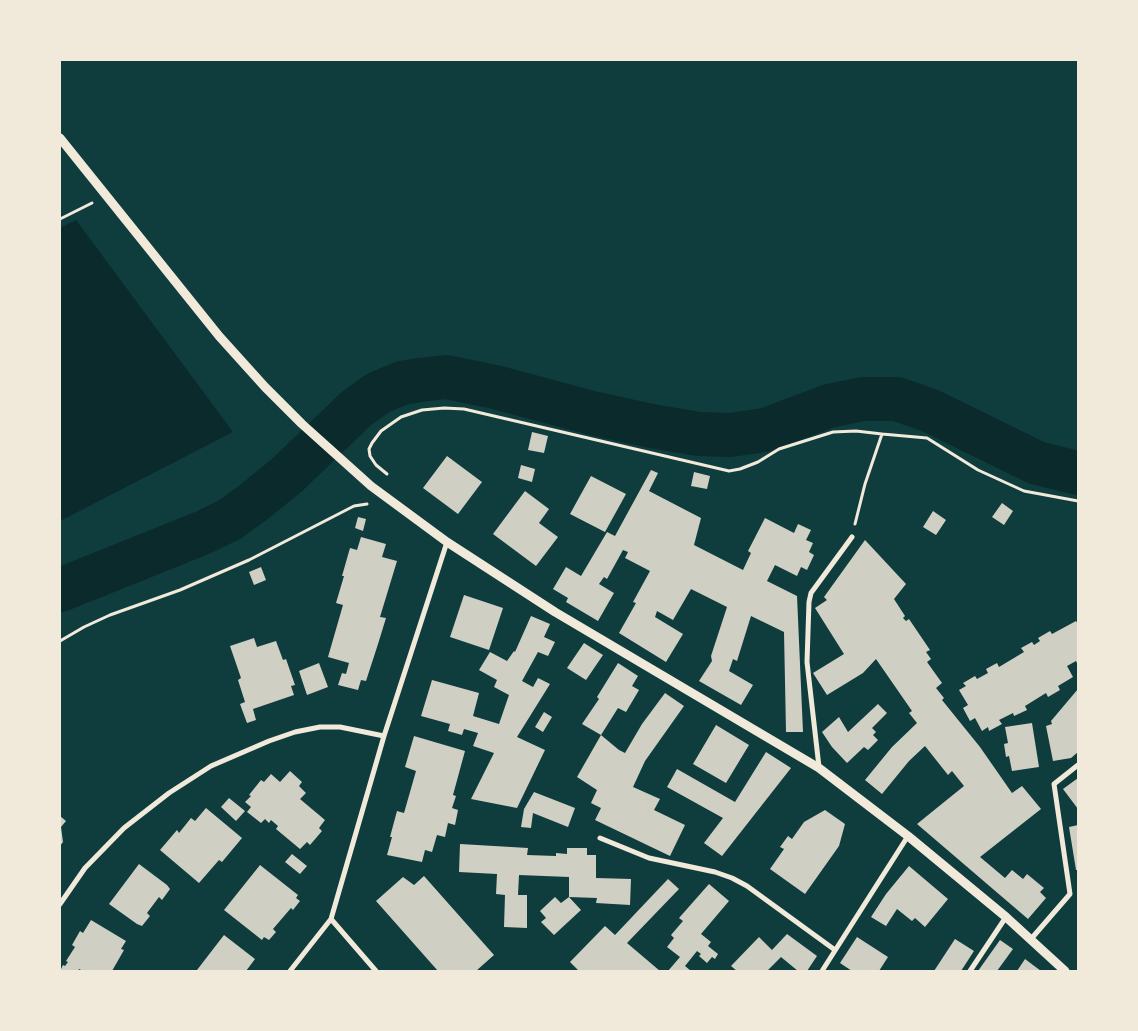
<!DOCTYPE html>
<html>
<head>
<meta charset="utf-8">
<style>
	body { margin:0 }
	#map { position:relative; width:1138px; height:1031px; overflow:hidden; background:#0f3d3e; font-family:"IBM Plex Sans",sans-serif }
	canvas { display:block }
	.frame { position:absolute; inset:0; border:61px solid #f1e9da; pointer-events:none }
</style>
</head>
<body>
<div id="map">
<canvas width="1138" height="1031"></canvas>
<div class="frame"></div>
</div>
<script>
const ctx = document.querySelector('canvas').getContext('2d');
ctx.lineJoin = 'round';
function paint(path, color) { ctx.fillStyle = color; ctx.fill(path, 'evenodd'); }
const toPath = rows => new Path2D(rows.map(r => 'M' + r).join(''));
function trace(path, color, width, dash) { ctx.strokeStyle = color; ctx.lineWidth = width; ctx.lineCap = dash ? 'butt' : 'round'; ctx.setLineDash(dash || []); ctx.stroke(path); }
const water = toPath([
	[76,220,233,432,60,521,60,228]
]);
const river = toPath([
	[60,590,202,533,229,520,254,502,287,475,357,408,378,393,402,383,420,380,446,377,495,387,592,413,651,426,699,434,730,435,765,430,829,406,863,399,897,399,931,411,1037,463,1078,473]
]);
const building = toPath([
	[532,432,548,436,544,453,528,450],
	[447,456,482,482,458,514,423,488],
	[521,465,535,469,532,482,518,478],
	[651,470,658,473,649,491,701,518,694,545,743,570,751,553,748,551,765,518,794,533,798,524,811,530,806,540,813,543,809,552,814,555,807,570,801,567,797,576,775,565,767,581,797,596,803,732,786,732,784,632,751,616,737,661,733,659,729,671,753,685,741,705,699,681,712,661,711,656,727,607,691,589,673,620,657,611,655,617,683,634,666,662,619,633,636,603,633,602,650,571,625,558,628,552,623,550,607,579,604,577,599,584,614,593,598,621,566,602,568,598,553,589,566,567,581,576,607,532,615,536],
	[694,472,710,476,707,489,691,486],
	[591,476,626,494,605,532,570,514],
	[525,491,549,509,539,523,558,537,536,566,493,534],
	[1002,503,1013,511,1004,525,992,517],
	[933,511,946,520,936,535,923,527],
	[358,517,366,519,363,531,355,528],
	[361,537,386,544,382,557,397,561,380,617,386,618,378,644,366,681,361,680,358,690,338,685,342,673,346,674,349,663,328,657,343,605,336,603,344,576,342,576,350,548,357,550],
	[865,540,906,584,894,599,905,616,903,618,906,621,909,619,930,650,926,652,931,659,927,662,942,683,936,688,944,698,942,700,980,747,1012,793,1022,786,1041,809,980,857,1005,878,1012,870,1023,879,1027,874,1044,888,1040,892,1046,898,1028,919,917,824,964,786,952,771,948,775,925,746,909,761,882,794,865,780,892,747,917,723,909,713,912,711,876,659,863,673,827,695,813,673,844,654,815,608,827,600,824,597],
	[261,567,266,580,254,585,249,572],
	[464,595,503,608,489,650,450,637],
	[531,616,550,624,544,637,555,642,548,656,538,652,522,681,533,687,538,678,550,684,517,737,545,750,517,808,471,799,494,753,473,746,478,733,464,729,462,735,448,731,450,724,421,716,432,680,479,693,473,716,499,724,509,695,494,687,497,680,479,670,490,652,507,661,514,651,515,652],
	[1076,621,1078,624,1078,665,1076,661,1067,666,1073,677,1058,686,1060,690,1048,697,1046,693,1025,706,1027,710,1014,716,1013,713,999,720,1002,724,989,731,988,727,982,731,975,718,970,721,963,708,968,705,959,690,966,686,963,683,975,676,977,679,988,673,986,669,997,663,999,667,1024,652,1021,648,1032,642,1034,645,1040,641,1038,638,1050,631,1052,634],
	[254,638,257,647,276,641,283,660,286,659,295,685,291,686,294,695,253,709,256,720,247,723,240,704,245,702,238,680,241,678,230,646],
	[584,643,603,655,586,680,567,668],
	[319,663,328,687,307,695,299,671],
	[618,663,638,676,632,686,639,690,626,712,618,708,601,735,619,750,625,753,642,724,665,693,684,706,645,761,633,787,660,799,654,810,685,825,670,856,595,820,601,808,591,803,597,790,577,777,601,735,582,724,599,699,597,697],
	[1078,689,1078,752,1071,758,1053,761,1046,726,1052,724,1051,721],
	[878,704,887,713,872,728,876,732,873,735,878,740,868,750,864,747,847,763,832,747,822,732,839,717,848,732],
	[544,712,552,717,543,732,535,727],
	[1032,723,1039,767,1012,771,1009,756,1006,757,1004,744,1008,743,1005,727],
	[716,725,749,745,726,783,693,764],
	[414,736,465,751,453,795,456,796,452,808,458,810,455,825,448,823,445,837,437,835,432,852,425,850,422,862,387,855,392,837,390,837,397,811,404,813,416,771,405,767],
	[766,752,791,768,722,856,704,843,723,818,667,787,677,769,735,802],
	[290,771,302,782,299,786,306,793,300,799,325,820,319,828,322,831,310,845,307,842,300,849,276,829,278,826,271,820,269,823,265,819,261,823,247,812,251,807,245,802,251,796,249,795,261,780,264,782,271,774,280,782],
	[1078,778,1078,809,1063,789],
	[534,792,575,808,568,827,533,813,531,828,521,827,524,809],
	[229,798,245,811,236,821,221,807],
	[206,808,242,838,222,862,219,860,199,883,160,850,177,830,179,833,191,818,195,821],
	[825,810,845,824,839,846,805,894,770,869,784,849,780,847,788,836,792,839,804,822],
	[60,816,66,821,61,827,63,842,60,846],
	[1078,825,1078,870,1076,870,1069,827],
	[460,844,528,848,527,855,556,856,556,853,567,854,567,848,587,848,587,855,596,855,596,878,631,879,630,905,596,903,597,898,569,897,569,877,519,875,518,895,527,895,527,928,504,927,505,895,496,894,497,874,459,872],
	[292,854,307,866,300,874,285,862],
	[139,864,167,885,170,889,162,900,159,897,147,913,150,916,142,926,137,924,109,904],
	[260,865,298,895,296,898,300,901,293,910,291,908,273,929,276,932,269,940,264,937,262,940,224,910],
	[909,866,948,899,925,927,915,918,912,921,897,909,886,926,871,917,886,894],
	[424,876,494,955,476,971,438,971,376,901,403,877,414,885],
	[668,879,679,889,627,943,660,971,579,971,570,962,605,926,615,935],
	[709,884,729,901,701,934,711,942,708,946,718,954,715,959,712,957,707,963,699,956,701,954,697,951,685,966,691,971,668,971,680,957,667,947,674,938,671,935,683,921,679,918],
	[555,897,561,903,569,897,581,910,554,935,541,922,546,918,540,911],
	[91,920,126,941,121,949,124,950,112,971,83,971,79,969,78,971,60,971,63,965,65,966,68,962,66,961,75,947,72,945,80,931,83,933],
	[787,934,817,956,807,971,798,971,781,957,767,971,737,971,731,966,759,937,772,950],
	[224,935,255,959,246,971,198,971,197,970],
	[857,937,888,957,879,971,852,971,840,963],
	[955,939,974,951,961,971,934,971],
	[1000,940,1013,949,997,971,978,971],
	[1025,959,1041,971,1017,971]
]);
const path = toPath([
	[60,219,92,203],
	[387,474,376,465,370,456,369,449,372,443,381,431,401,417,422,410,444,408,464,409,729,471,740,469,758,462,779,449,833,432,856,431,882,434,927,438,978,470,1024,491,1078,501],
	[855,524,865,484,882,434],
	[60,641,84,627,110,615,180,590,249,560,354,506,367,504]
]);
const minor = toPath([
	[819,767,807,662,809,602,811,593,852,537],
	[600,838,649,858,715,872,732,878,747,886,835,950],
	[60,904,85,868,124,828,169,793,211,766,269,741,295,732,320,727,340,727,384,736],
	[331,919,376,971],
	[1031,939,1070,894,1054,784,1078,765],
	[290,971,331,919,384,736,447,542],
	[822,971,908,836],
	[970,971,1006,917]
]);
const tertiary = toPath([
	[60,138,219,336,265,387,302,424,371,486,447,542,555,612,819,768,908,836,1006,917,1065,971]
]);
paint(water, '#0a2a2b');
trace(river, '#0a2a2b', 44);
paint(building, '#cfcfc3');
trace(path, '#f1e9da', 3);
trace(minor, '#f1e9da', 5);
trace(tertiary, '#f1e9da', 9);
</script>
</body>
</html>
